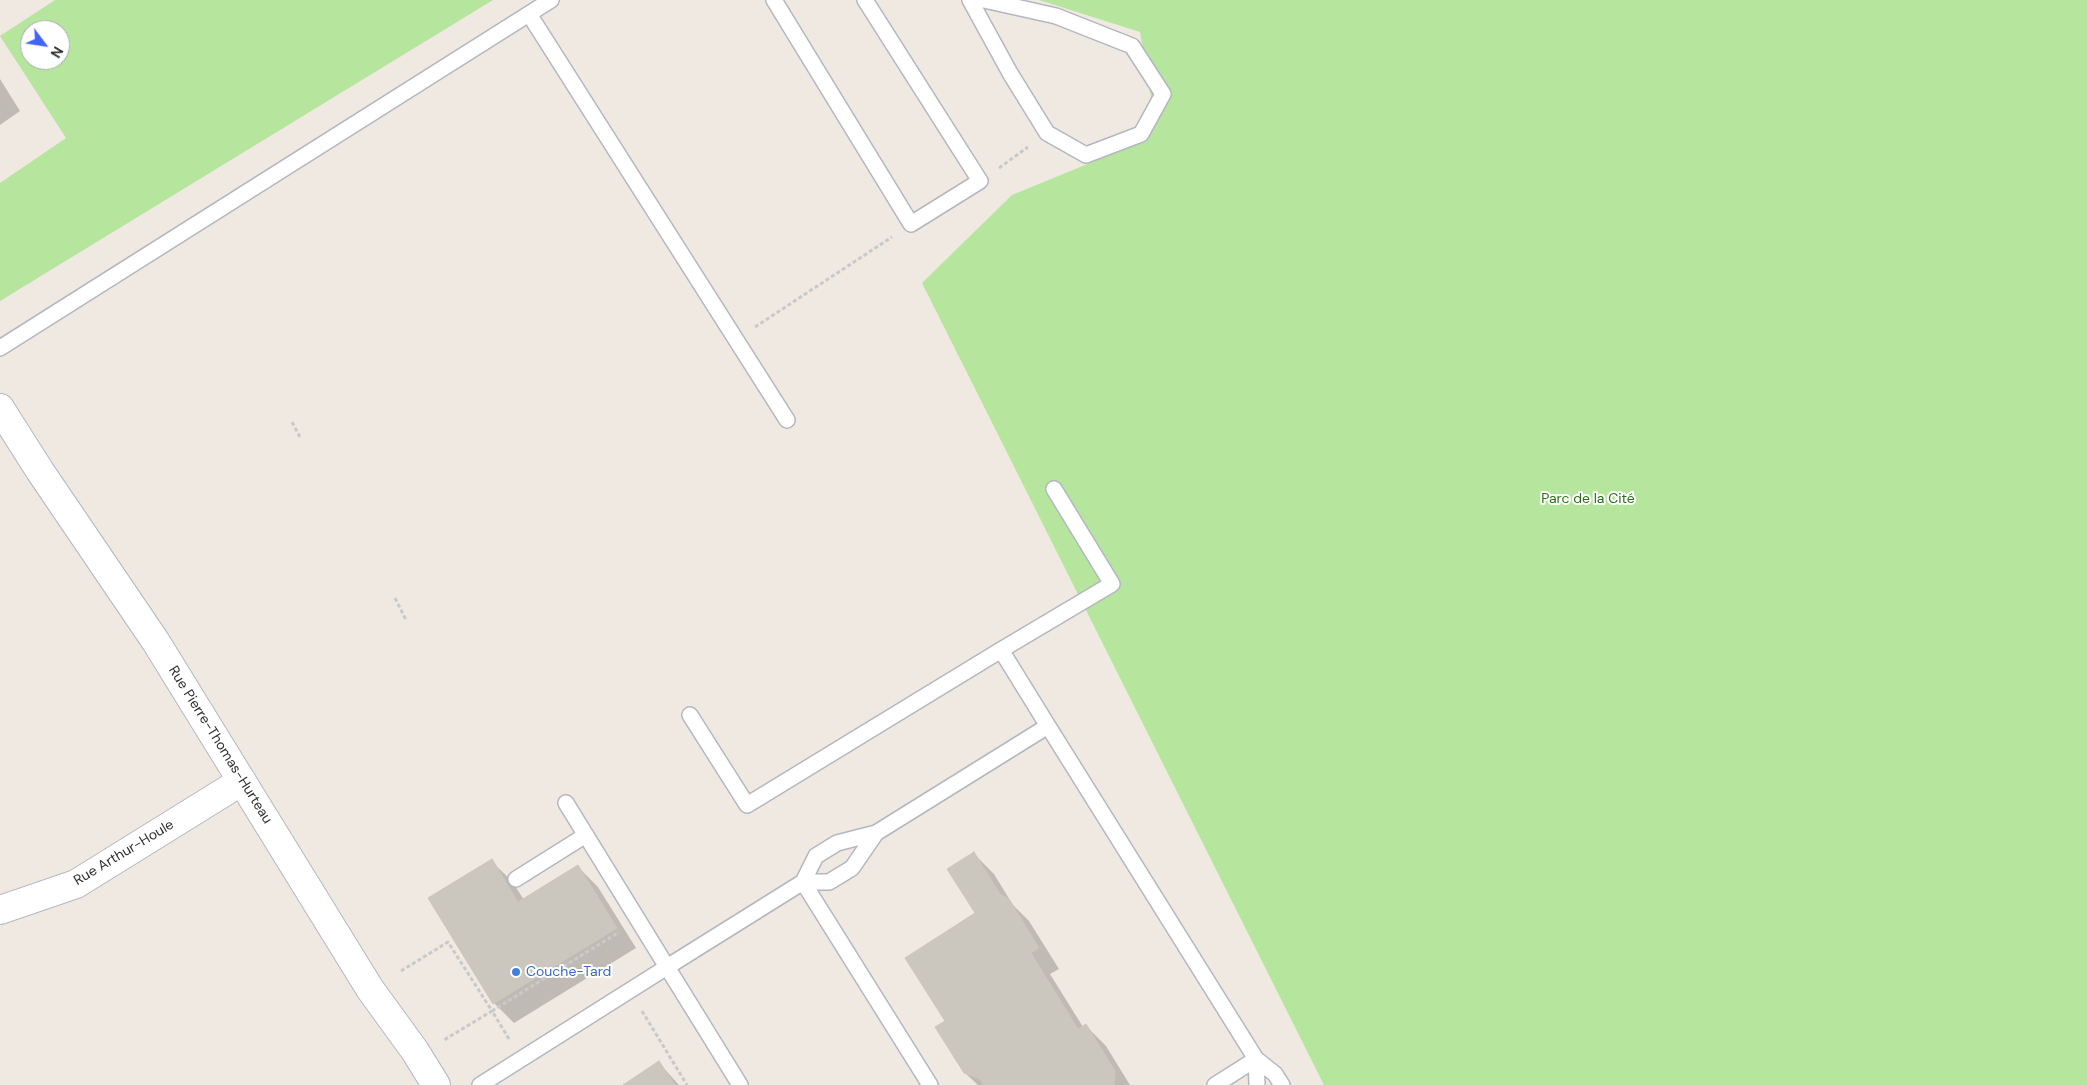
<!DOCTYPE html>
<html>
<head>
<meta charset="utf-8">
<style>
	body { margin:0 }
	#map { position:relative; width:2087px; height:1085px; overflow:hidden; background:#efe9e1; font-family:"DM Sans",sans-serif }
	canvas { display:block }
	.north { position:absolute; left:20px; top:20px; width:50px; height:50px; box-sizing:border-box; background:#fff; border:1px solid #ababab; border-radius:50%; rotate:121deg; font-size:14px; font-weight:700; line-height:20px; text-align:center; color:#2e2e2e }
	.north::after { content:''; display:block; margin:auto; width:18px; height:22px; background:#4264fb; clip-path:polygon(50% 0,100% 100%,50% 72%,0 100%) }
</style>
</head>
<body>
<div id="map">
<canvas width="2087" height="1085"></canvas>
<div class="north">N</div>
</div>
<script>
const ctx = document.querySelector('canvas').getContext('2d');
ctx.lineJoin = 'round';
function paint(path, color) { ctx.fillStyle = color; ctx.fill(path, 'evenodd'); }
const toPath = rows => new Path2D(rows.map(r => 'M' + r).join(''));
function trace(path, color, width, dash) { ctx.strokeStyle = color; ctx.lineWidth = width; ctx.lineCap = dash ? 'butt' : 'round'; ctx.setLineDash(dash || []); ctx.stroke(path); }
function write(font, color, halo, rows, align = 'center') {
  ctx.font = font + ' "DM Sans",sans-serif'; ctx.lineWidth = 4; ctx.setLineDash([]); ctx.textBaseline = 'middle'; ctx.strokeStyle = halo; ctx.fillStyle = color; for (const [text, x, y, turn = 0] of rows) {
    ctx.save(); ctx.translate(x, y); ctx.rotate((+turn || 0) * Math.PI / 180); ctx.textAlign = isNaN(turn) ? turn : align; if (halo) ctx.strokeText(text, 0, 0); ctx.fillText(text, 0, 0); ctx.restore();
  }
}
const green = toPath([
	[55,0,493,0,0,301,0,183,66,138,0,36],
	[30,30,60,30,60,60,30,60],
	[1039,0,2087,0,2087,1085,1324,1085,922,283,1012,195,1112,154,1154,115,1140,32]
]);
const shadow = toPath([
	[0,79,20,111,0,125],
	[974,854,994,874,1013,905,1029,921,1059,969,1050,974,1083,1027,1086,1026,1106,1046,1130,1085,978,1085,965,1073,946,1021,976,913],
	[491,861,512,881,524,900,578,867,598,887,636,948,514,1023,494,1003],
	[659,1063,679,1085,625,1085]
]);
const building = toPath([
	[974,852,1000,894,1009,899,1039,948,1031,953,1078,1029,1086,1024,1115,1071,1114,1085,983,1085,980,1079,964,1073,935,1027,945,1021,905,958,975,913,947,869,974,852],
	[492,859,518,902,578,865,617,928,493,1004,428,898,492,859],
	[659,1061,675,1085,623,1085,659,1061]
]);
const path = toPath([
	[999,168,1028,147],
	[755,327,892,237],
	[292,422,301,439],
	[395,598,406,620],
	[401,971,448,942,492,1011,444,1040],
	[642,1011,687,1085],
	[509,1039,492,1011,619,932]
]);
const service = toPath([
	[774,0,911,224,980,181,865,0],
	[970,0,1010,73,1047,133,1086,155,1141,134,1163,94,1132,46,1056,16,984,0],
	[529,14,787,420],
	[0,348,551,0],
	[1001,650,1112,584,1054,489],
	[1048,726,1256,1059,1275,1074,1282,1085],
	[566,803,667,967,803,882,816,856,837,843,876,833,1048,726,1001,650,747,805,690,715],
	[516,879,586,835],
	[803,882,930,1085],
	[803,882,829,882,852,868,876,833],
	[1256,1059,1257,1085],
	[480,1085,667,967,740,1085],
	[1215,1085,1256,1059]
]);
const minor = toPath([
	[0,408,40,471,156,642,370,989,415,1051,436,1085],
	[0,910,76,884,242,781]
]);
const markers = [
	[516,972,5,"#3f7fe0"]
];
const parkNames = [
	["Parc de la Cité",1588,499]
];
const streetNames = [
	["Rue Pierre-Thomas-Hurteau",220,745,58],
	["Rue Arthur-Houle",124,853,-31]
];
const shopNames = [
	["Couche-Tard",526,972]
];
paint(green, '#b6e59e');
paint(shadow, '#0003');
paint(building, '#cbc7bf');
trace(building, '#cbc5ba', 1);
trace(service, '#b4b7c1', 18);
trace(minor, '#b4b7c1', 30);
trace(path, '#c9c9c9', 3, [4, 2.5]);
trace(service, '#fff', 15);
trace(minor, '#fff', 28);
for (const [x, y, r, color] of markers) { const dot = new Path2D(); dot.arc(x, y, r, 0, 2 * Math.PI); ctx.fillStyle = color; ctx.fill(dot); trace(dot, '#fff', 2); }
write('14px', '#2c6e1b', '#fff', parkNames);
write('14px', '#2e2e2e', '#fff', streetNames);
write('14px', '#366cbe', '#fff', shopNames, 'left');
</script>
</body>
</html>
